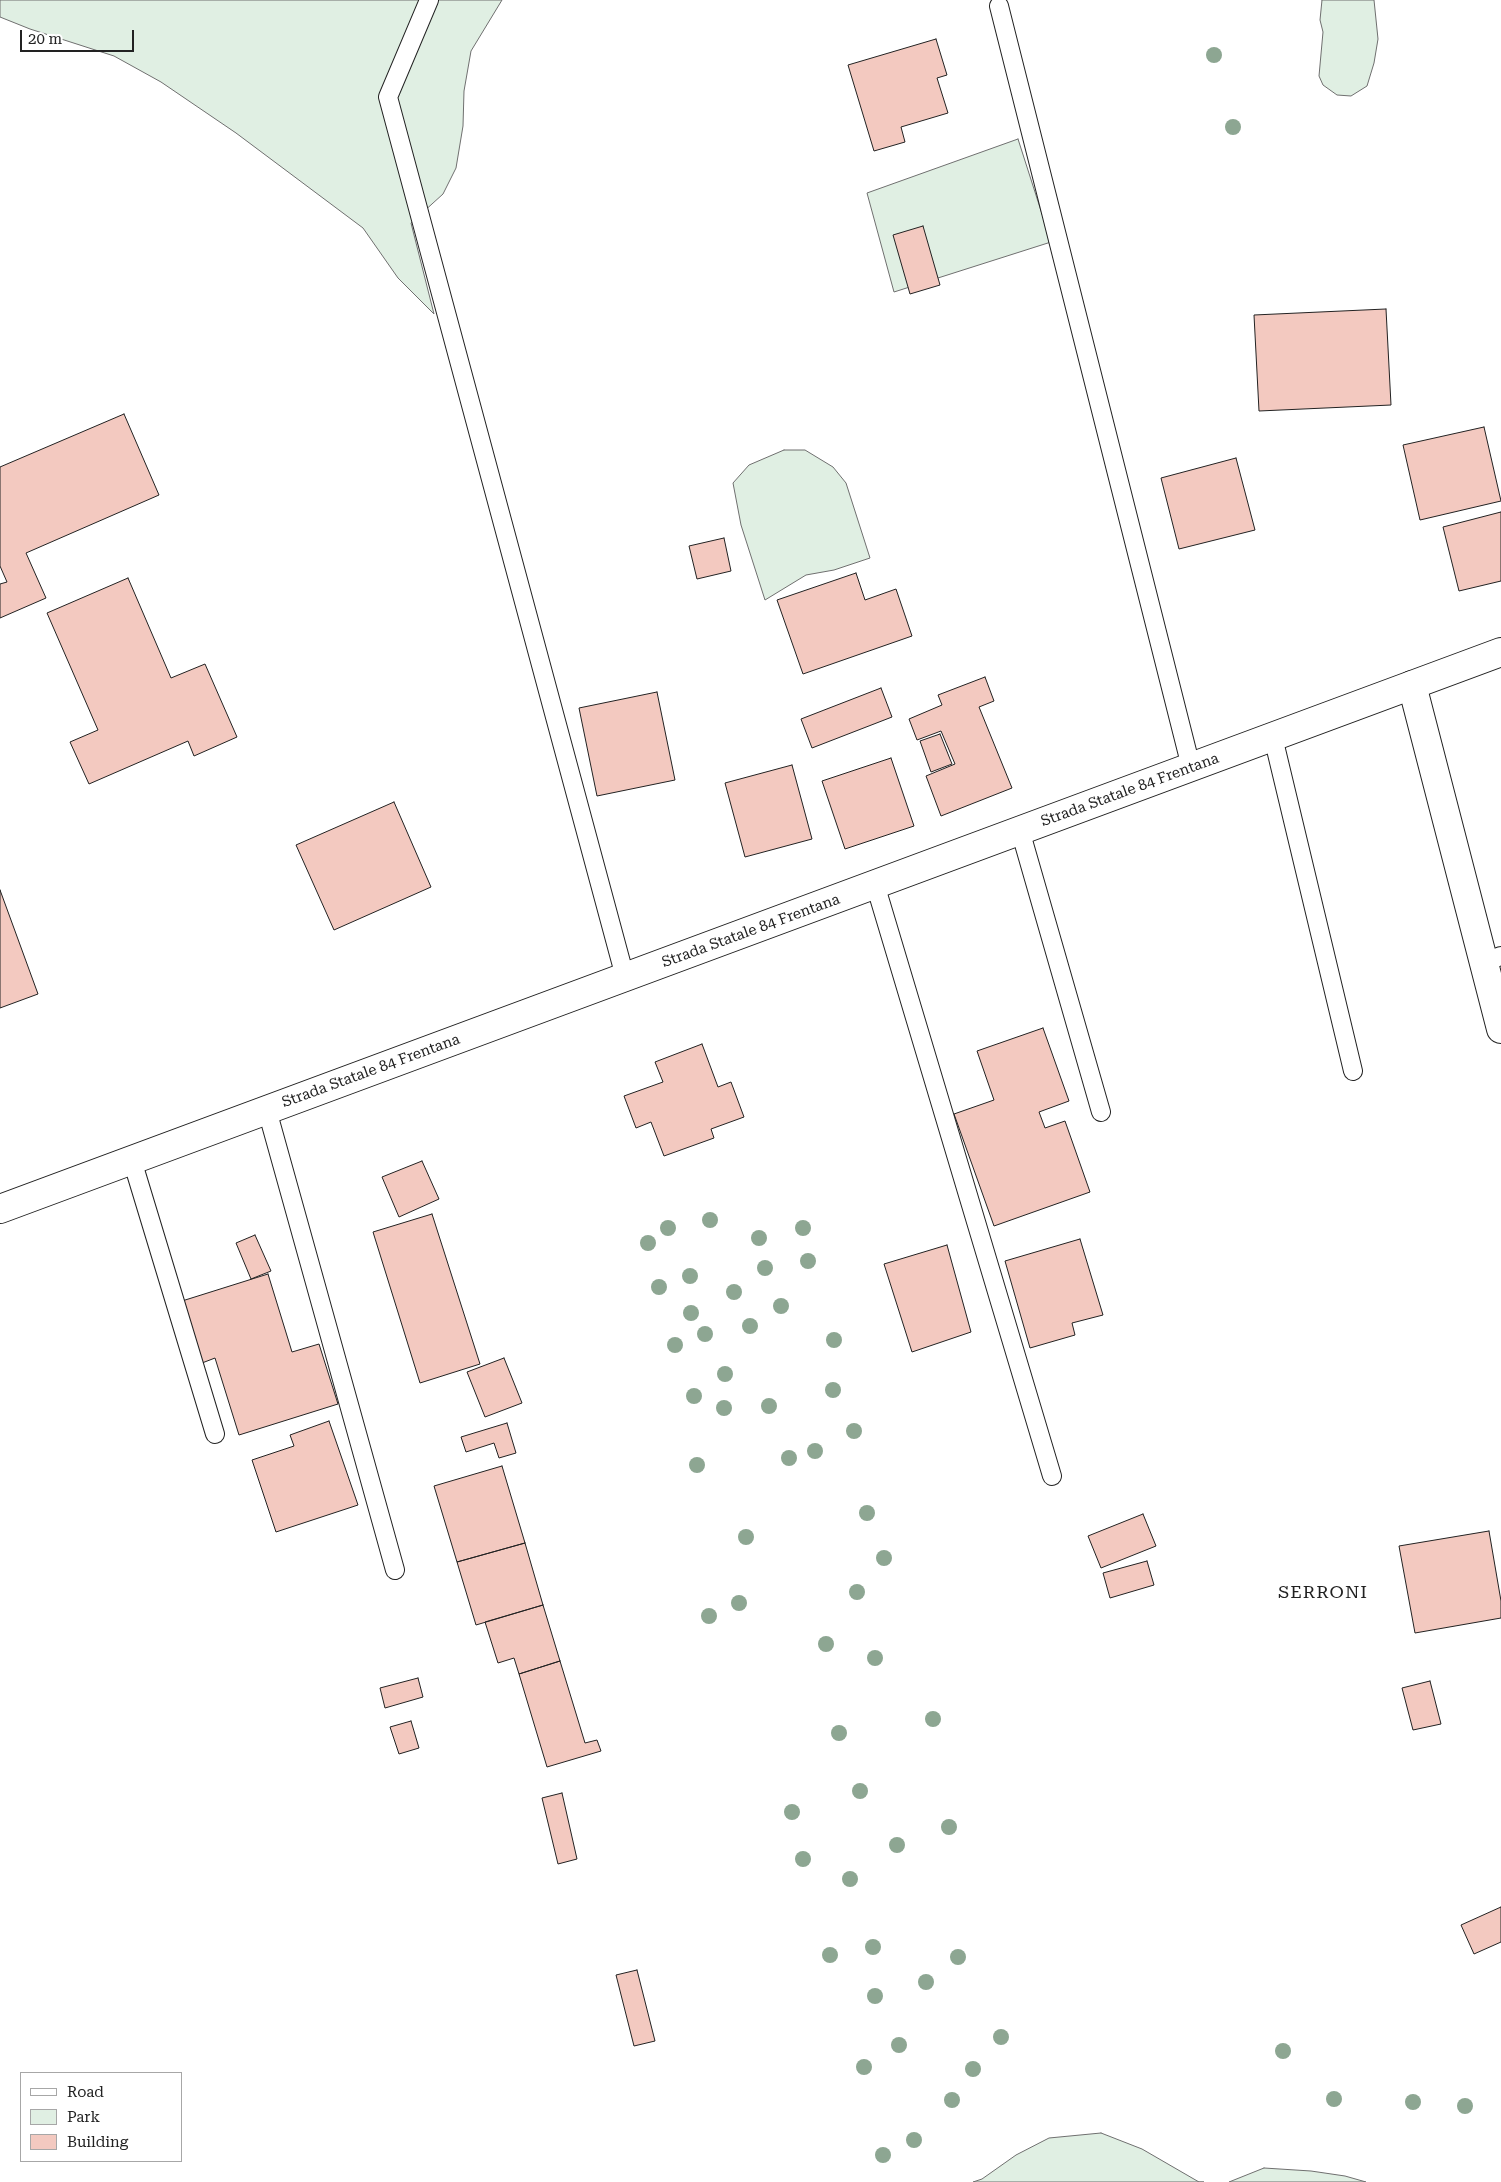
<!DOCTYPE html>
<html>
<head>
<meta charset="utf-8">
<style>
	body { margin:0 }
	#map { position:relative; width:1501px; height:2182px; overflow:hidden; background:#fff; font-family:"Roboto Serif",serif }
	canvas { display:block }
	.legend { position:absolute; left:20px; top:2072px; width:162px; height:90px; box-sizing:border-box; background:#fff; border:1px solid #a7a7a7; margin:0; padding:6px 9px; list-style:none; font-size:15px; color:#222 }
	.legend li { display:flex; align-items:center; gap:10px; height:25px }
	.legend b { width:25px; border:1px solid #a7a7a7 }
	.scale { position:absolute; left:20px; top:30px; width:114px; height:22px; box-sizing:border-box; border:2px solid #222; border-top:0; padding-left:6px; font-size:15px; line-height:18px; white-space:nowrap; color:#222; -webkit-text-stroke:4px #fff; paint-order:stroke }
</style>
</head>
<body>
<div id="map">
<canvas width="1501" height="2182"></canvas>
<ul class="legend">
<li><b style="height:6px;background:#fff"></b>Road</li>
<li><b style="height:14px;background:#e0efe3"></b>Park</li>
<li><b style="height:14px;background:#f3c9c0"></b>Building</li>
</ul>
<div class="scale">20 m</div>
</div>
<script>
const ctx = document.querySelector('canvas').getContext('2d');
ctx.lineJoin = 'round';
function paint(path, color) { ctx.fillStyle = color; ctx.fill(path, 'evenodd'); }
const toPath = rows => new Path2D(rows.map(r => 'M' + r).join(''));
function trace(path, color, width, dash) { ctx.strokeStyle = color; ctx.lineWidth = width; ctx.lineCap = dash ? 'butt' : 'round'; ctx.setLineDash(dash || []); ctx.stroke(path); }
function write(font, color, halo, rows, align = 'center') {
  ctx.font = font + ' "Roboto Serif",serif'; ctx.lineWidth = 4; ctx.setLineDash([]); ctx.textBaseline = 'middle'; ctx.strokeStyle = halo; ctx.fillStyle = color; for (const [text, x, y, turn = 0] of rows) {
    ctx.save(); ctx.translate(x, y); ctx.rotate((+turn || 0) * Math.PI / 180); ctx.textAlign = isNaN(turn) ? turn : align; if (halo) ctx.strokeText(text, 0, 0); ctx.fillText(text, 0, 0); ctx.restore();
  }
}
const green = toPath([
	[0,0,502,0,471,51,464,91,463,126,456,168,443,194,411,223,434,314,398,278,363,228,236,133,161,82,114,56,30,29,0,17,0,0],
	[1322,0,1374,0,1378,39,1374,63,1367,86,1351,96,1337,95,1323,85,1319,76,1323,32,1320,20,1322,0],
	[1018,139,1051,242,894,292,867,193,1018,139],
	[784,450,805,450,833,467,846,483,870,558,834,570,806,575,765,600,741,525,733,483,749,465,784,450],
	[1101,2133,1142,2149,1199,2182,1204,2182,973,2182,982,2179,1016,2155,1049,2138,1101,2133],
	[1264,2168,1311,2171,1345,2176,1366,2182,1229,2182,1264,2168]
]);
const building = toPath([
	[936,39,947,75,937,78,948,113,901,127,905,142,874,151,848,65,936,39],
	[923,226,940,285,910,294,893,235,923,226],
	[1386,309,1391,405,1259,411,1254,315,1386,309],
	[124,414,159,495,26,553,46,598,0,618,0,584,7,582,0,566,0,467,124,414],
	[1484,427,1501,501,1420,520,1403,445,1484,427],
	[1236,458,1255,530,1179,549,1161,478,1236,458],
	[1501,512,1501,581,1459,591,1443,527,1501,512],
	[724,538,731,571,697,579,689,546,724,538],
	[856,573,865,600,896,589,912,636,803,674,777,600,856,573],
	[128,578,171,678,205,664,237,737,194,756,188,741,89,784,70,742,98,730,47,613,128,578],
	[985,677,994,701,979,707,1012,788,941,816,926,776,955,764,941,731,917,740,909,719,942,705,938,695,985,677],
	[881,688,892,717,812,748,801,719,881,688],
	[657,692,675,780,597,796,579,708,657,692],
	[940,734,952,764,931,772,920,741,940,734],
	[891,758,914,826,845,849,822,781,891,758],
	[792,765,812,839,745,857,725,783,792,765],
	[394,802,431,887,334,930,296,845,394,802],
	[0,890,38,994,0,1008,0,890],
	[1043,1028,1069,1101,1039,1112,1045,1128,1065,1121,1090,1192,994,1226,954,1114,994,1100,977,1051,1043,1028],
	[702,1044,718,1087,731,1082,744,1117,711,1129,714,1138,664,1156,651,1122,636,1128,624,1096,663,1082,655,1062,702,1044],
	[422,1161,439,1199,399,1217,382,1177,422,1161],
	[432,1214,480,1364,420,1383,373,1232,432,1214],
	[255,1235,271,1271,251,1279,236,1243,255,1235],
	[1080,1239,1103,1315,1072,1323,1075,1335,1030,1348,1005,1261,1080,1239],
	[947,1245,971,1332,912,1352,884,1264,947,1245],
	[268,1274,292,1352,319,1344,338,1404,239,1435,215,1358,202,1363,182,1301,268,1274],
	[504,1358,522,1403,485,1417,467,1372,504,1358],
	[329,1421,358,1505,276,1532,252,1460,294,1446,290,1435,329,1421],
	[507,1423,516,1453,499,1458,494,1443,466,1452,461,1437,507,1423],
	[502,1466,525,1543,457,1562,434,1486,502,1466],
	[1143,1514,1156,1546,1101,1568,1088,1536,1143,1514],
	[1489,1531,1501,1601,1501,1618,1415,1633,1399,1546,1489,1531],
	[525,1543,543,1605,476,1625,457,1562,525,1543],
	[1147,1561,1154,1585,1110,1598,1103,1573,1147,1561],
	[543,1605,560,1661,519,1674,514,1658,498,1663,485,1622,543,1605],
	[560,1661,585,1743,597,1740,601,1751,547,1767,519,1674,560,1661],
	[418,1678,423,1697,385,1708,380,1688,418,1678],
	[1430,1681,1441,1724,1413,1730,1402,1688,1430,1681],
	[411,1721,419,1748,399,1754,390,1727,411,1721],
	[562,1793,577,1859,558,1864,542,1798,562,1793],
	[1501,1907,1501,1942,1474,1954,1461,1925,1501,1907],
	[637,1970,655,2041,634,2046,616,1975,637,1970]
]);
const service = toPath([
	[429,0,388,97,625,977],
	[999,6,1191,767],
	[1273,737,1353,1071],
	[1020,830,1101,1112],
	[875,884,1052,1476],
	[1484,962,1501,956],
	[267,1110,395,1570],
	[132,1160,215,1434]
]);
const minor = toPath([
	[1412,685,1501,1029]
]);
const primary = toPath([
	[0,1209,1501,652]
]);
const trees = [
	[1214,55],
	[1233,127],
	[710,1220],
	[668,1228],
	[803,1228],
	[759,1238],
	[648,1243],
	[808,1261],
	[765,1268],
	[690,1276],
	[659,1287],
	[734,1292],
	[781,1306],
	[691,1313],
	[750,1326],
	[705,1334],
	[834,1340],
	[675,1345],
	[725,1374],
	[833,1390],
	[694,1396],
	[769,1406],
	[724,1408],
	[854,1431],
	[815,1451],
	[789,1458],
	[697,1465],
	[867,1513],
	[746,1537],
	[884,1558],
	[857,1592],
	[739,1603],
	[709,1616],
	[826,1644],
	[875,1658],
	[933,1719],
	[839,1733],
	[860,1791],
	[792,1812],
	[949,1827],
	[897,1845],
	[803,1859],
	[850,1879],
	[873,1947],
	[830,1955],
	[958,1957],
	[926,1982],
	[875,1996],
	[1001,2037],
	[899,2045],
	[1283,2051],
	[864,2067],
	[973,2069],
	[1334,2099],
	[952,2100],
	[1413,2102],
	[1465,2106],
	[914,2140],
	[883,2155]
];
const streetNames = [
	["Strada Statale 84 Frentana",1130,790,-20],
	["Strada Statale 84 Frentana",751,931,-20],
	["Strada Statale 84 Frentana",371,1071,-20]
];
const quarterNames = [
	["SERRONI",1323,1593]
];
paint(green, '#e0efe3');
trace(green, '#6f6f6f', 1);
paint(building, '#f3c9c0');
trace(building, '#222', 1);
trace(service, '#222', 20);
trace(minor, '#222', 30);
trace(primary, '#222', 30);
trace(service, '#fff', 18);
trace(minor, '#fff', 28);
trace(primary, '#fff', 28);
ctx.fillStyle = '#8da692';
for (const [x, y] of trees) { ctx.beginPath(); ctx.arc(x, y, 8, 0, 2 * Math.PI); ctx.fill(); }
write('15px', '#222', '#fff', streetNames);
ctx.letterSpacing = '1px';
write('18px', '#222', '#fff', quarterNames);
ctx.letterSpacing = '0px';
</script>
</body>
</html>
